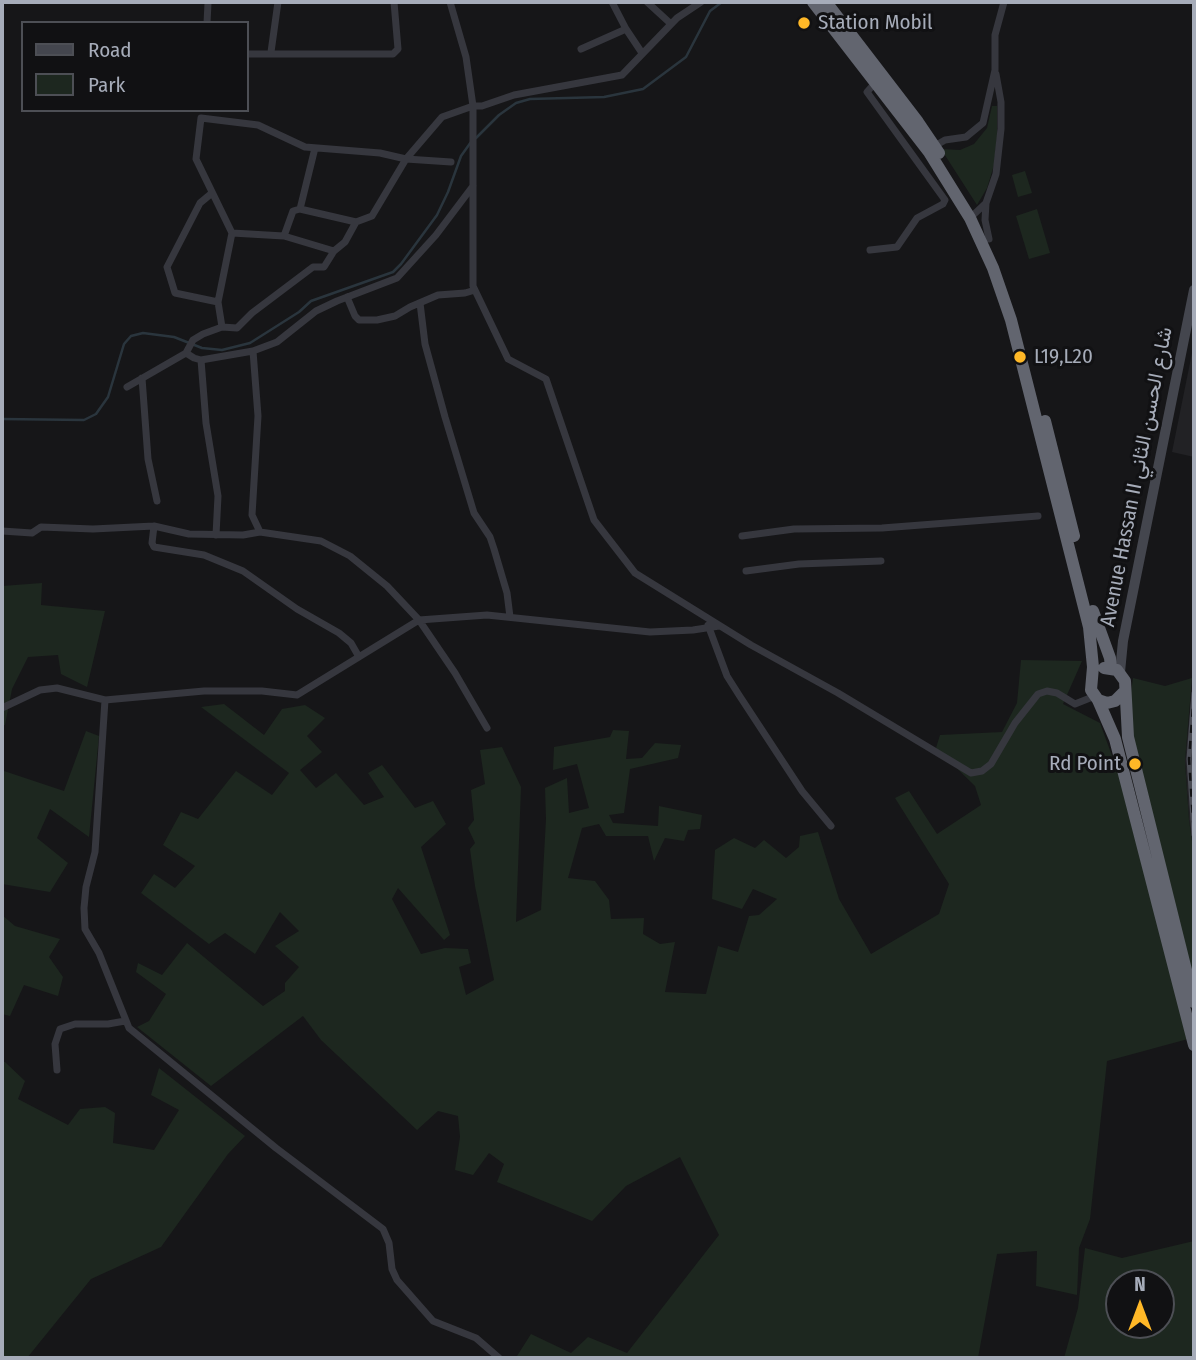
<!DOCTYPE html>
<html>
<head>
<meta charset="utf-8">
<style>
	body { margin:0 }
	#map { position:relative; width:1196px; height:1360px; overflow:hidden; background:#161618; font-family:"Fira Sans Condensed",sans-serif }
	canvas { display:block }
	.frame { position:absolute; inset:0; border:4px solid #a6acb9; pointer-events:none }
	.legend { position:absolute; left:21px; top:21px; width:228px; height:91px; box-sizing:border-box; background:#111113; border:2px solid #4d4f55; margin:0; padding:9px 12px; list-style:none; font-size:21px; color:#a6acb9 }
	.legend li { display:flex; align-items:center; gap:14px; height:35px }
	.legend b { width:35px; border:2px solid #4d4f55 }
	.north { position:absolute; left:1105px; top:1269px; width:70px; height:70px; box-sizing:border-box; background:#111113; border:2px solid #4d4f55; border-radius:50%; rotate:0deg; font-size:19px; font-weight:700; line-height:28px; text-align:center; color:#a6acb9 }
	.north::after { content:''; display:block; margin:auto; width:24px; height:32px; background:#ffb827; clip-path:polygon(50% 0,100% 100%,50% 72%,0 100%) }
</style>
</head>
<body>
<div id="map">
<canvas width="1196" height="1360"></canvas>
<div class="frame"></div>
<ul class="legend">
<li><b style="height:9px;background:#44464e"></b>Road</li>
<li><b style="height:19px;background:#1d271f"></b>Park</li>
</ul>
<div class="north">N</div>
</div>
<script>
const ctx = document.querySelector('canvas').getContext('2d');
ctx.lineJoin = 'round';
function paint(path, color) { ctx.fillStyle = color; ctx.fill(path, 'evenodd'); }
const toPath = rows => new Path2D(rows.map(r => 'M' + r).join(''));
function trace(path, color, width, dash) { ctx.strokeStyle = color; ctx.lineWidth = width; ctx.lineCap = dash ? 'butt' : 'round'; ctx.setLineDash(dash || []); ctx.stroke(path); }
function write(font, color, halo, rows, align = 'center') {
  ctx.font = font + ' "Fira Sans Condensed",Vazirmatn,sans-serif'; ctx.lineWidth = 6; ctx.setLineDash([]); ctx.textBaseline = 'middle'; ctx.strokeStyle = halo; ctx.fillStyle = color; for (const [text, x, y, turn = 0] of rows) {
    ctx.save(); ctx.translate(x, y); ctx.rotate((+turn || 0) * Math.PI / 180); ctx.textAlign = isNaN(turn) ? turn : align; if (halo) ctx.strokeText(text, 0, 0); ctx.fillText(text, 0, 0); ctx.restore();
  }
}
const built = toPath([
	[1194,343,1194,457,1172,452],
	[1194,665,1194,855,1189,820,1185,761]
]);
const green = toPath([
	[992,106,997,106,997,137,994,165,987,188,977,205,941,149,960,150,974,144,987,128],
	[1025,171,1032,193,1018,197,1012,175],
	[1037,209,1050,253,1029,259,1016,216],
	[42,583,41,605,105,611,87,687,61,674,58,655,28,657,12,689,5,725,2,726,2,586],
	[1021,660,1082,661,1063,704,1100,723,1119,775,1188,1039,1107,1061,1090,1219,1079,1248,1077,1295,1036,1286,1037,1251,997,1254,978,1358,519,1358,517,1356,531,1334,571,1353,588,1337,627,1353,719,1235,680,1157,626,1186,592,1221,497,1182,504,1164,489,1153,473,1175,455,1170,460,1137,458,1116,438,1111,417,1130,321,1040,303,1016,211,1086,137,1027,149,1021,166,994,136,972,138,963,162,975,187,943,263,1006,285,991,285,983,299,967,275,946,299,931,280,912,255,954,225,933,209,944,141,893,154,874,175,888,195,866,163,845,181,812,198,819,236,771,272,795,289,773,201,707,224,704,264,735,282,709,305,705,325,718,307,736,322,752,300,770,316,788,336,773,364,805,384,797,368,773,382,765,415,808,433,801,446,824,421,847,450,935,444,940,398,888,392,899,421,954,445,948,468,949,471,963,459,967,466,995,494,980,475,886,470,849,475,843,468,828,474,820,471,790,485,784,480,750,502,747,521,787,516,922,541,910,546,819,545,788,567,778,569,813,589,808,577,764,553,770,554,747,610,737,613,730,629,731,626,759,642,758,655,743,681,745,678,758,630,769,624,813,609,815,613,823,658,826,659,806,702,815,700,829,688,830,684,841,665,838,654,861,648,836,606,836,599,824,582,828,568,878,595,881,609,900,611,919,644,918,643,934,660,944,675,942,665,992,706,994,718,946,738,952,749,916,759,915,777,899,753,889,742,909,712,899,715,850,734,838,755,848,764,840,786,858,799,847,800,836,818,832,839,899,871,954,939,914,949,884,895,798,909,791,937,834,981,805,975,786,936,748,940,735,1002,732,1017,703],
	[1133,678,1165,686,1192,678,1185,761,1189,820,1194,855,1194,986,1135,764,1129,706],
	[86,731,99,736,89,837,50,809,37,838,68,863,50,892,2,884,2,766,4,771,64,791],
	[2,915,15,926,60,939,49,957,63,977,58,996,24,985,10,1016,2,1014],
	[2,1062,5,1062,25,1081,18,1099,68,1125,80,1109,105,1107,115,1113,113,1143,154,1150,179,1110,151,1095,159,1068,245,1136,228,1154,161,1247,91,1279,27,1358,2,1358],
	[1194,1241,1194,1358,1064,1358,1078,1308,1085,1248,1122,1258],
	[1119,1283,1161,1283,1161,1325,1119,1325]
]);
const stream = toPath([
	[476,138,499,115,516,103,530,99,604,97,643,89,686,57,710,11,722,2],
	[2,419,84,420,96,414,108,397,124,344,131,336,143,333,174,337,202,348,222,350,250,343,299,312,311,301,393,272,401,264,437,215,448,192,461,156,471,142]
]);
const street = toPath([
	[450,2,466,57,473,106,473,286,508,359,546,379,594,520,635,573,751,645,838,693,971,773,982,771,991,764,1015,723,1038,694,1047,691,1057,693,1075,704,1095,696],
	[612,2,626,29,642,53],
	[647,2,671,24],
	[207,23,208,3],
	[581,49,626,29],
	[271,52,278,2],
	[247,54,393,54,398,49,394,2],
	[933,147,945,140,966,137,983,123,995,70,995,35,1004,2],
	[212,193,200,203,167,267,175,293,218,302,232,233,284,236,334,251],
	[300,209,315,148],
	[970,218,986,203],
	[232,233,196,159,201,118,258,125,305,147,380,153,406,159,451,162],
	[284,236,293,211,300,209,356,222],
	[989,239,985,220,986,203,996,174,1001,129,1001,102,996,74],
	[870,250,897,247,917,218,943,204,945,200,867,92,875,83],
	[347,297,355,316,359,320,377,320,395,316,410,307,438,295,465,293,475,290],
	[218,302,222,327,237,328,252,313,313,267,324,267,334,251,345,242,356,222,372,216,406,159,442,117,473,106,482,106,514,95,622,75,677,18,701,2],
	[420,303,425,344,445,417,474,513,490,537,494,549,507,593,510,617],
	[186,353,194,358,201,360,253,351],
	[201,360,206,423,218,496,216,535],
	[142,378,148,459,157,501],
	[127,387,186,353,193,340,203,334,222,327],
	[154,526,152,543,154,547,204,555,243,571,297,609,339,633,351,643,359,657],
	[2,531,32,533,41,527,93,529,154,526,189,534,243,535,260,532,321,541,350,556,387,586,419,620,455,673,487,728],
	[260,532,252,515,258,416,253,351,277,342,316,311,337,301,397,278,436,235,473,186],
	[742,536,794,529,882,528,1038,516],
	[746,571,799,564,881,561],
	[708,625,727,676,739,695,802,791,831,826],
	[105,700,95,852,86,887,84,908,85,929,99,953,129,1028,276,1148,383,1229,389,1243,392,1269,397,1280,433,1321,476,1338,499,1358],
	[2,708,40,690,57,688,105,700,204,691,262,691,297,695,419,620,487,615,650,632,693,630,719,626],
	[57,1070,55,1044,60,1029,75,1024,108,1024,125,1021]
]);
const secondary = toPath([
	[1120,672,1123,641,1194,290]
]);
const highway = toPath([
	[813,2,929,152,970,218,993,268,1011,320,1089,627,1093,667,1091,690,1098,700,1107,703,1115,701,1124,692],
	[826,2,918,122,939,153],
	[1045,421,1074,536],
	[1093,611,1110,658,1111,668],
	[1104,668,1117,670,1125,681,1128,737,1194,1002],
	[1098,700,1115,739,1194,1045]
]);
const rail = toPath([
	[1194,693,1189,759,1194,835]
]);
const markers = [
	[804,23,7,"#ffb827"],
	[1020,357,7,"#ffb827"],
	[1135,764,7,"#ffb827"]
];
const poiNames = [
	["Station Mobil",818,23],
	["L19,L20",1034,357],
	["Rd Point",1121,764,"right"]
];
const streetNames = [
	["Avenue Hassan II شارع الحسن الثاني",1137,477,-79]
];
paint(built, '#222225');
paint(green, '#1d271f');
trace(stream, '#2a353d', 2.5);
trace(street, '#36373e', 7);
trace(secondary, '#44464e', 10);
trace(highway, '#62656f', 12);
trace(rail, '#494b53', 5);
trace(rail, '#111113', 2.5, [8]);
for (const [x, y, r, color] of markers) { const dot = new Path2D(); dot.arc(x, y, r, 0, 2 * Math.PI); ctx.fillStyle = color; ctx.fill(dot); trace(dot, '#111113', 2.5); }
write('21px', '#a6acb9', '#111113', poiNames, 'left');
write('21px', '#a6acb9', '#111113', streetNames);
</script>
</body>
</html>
